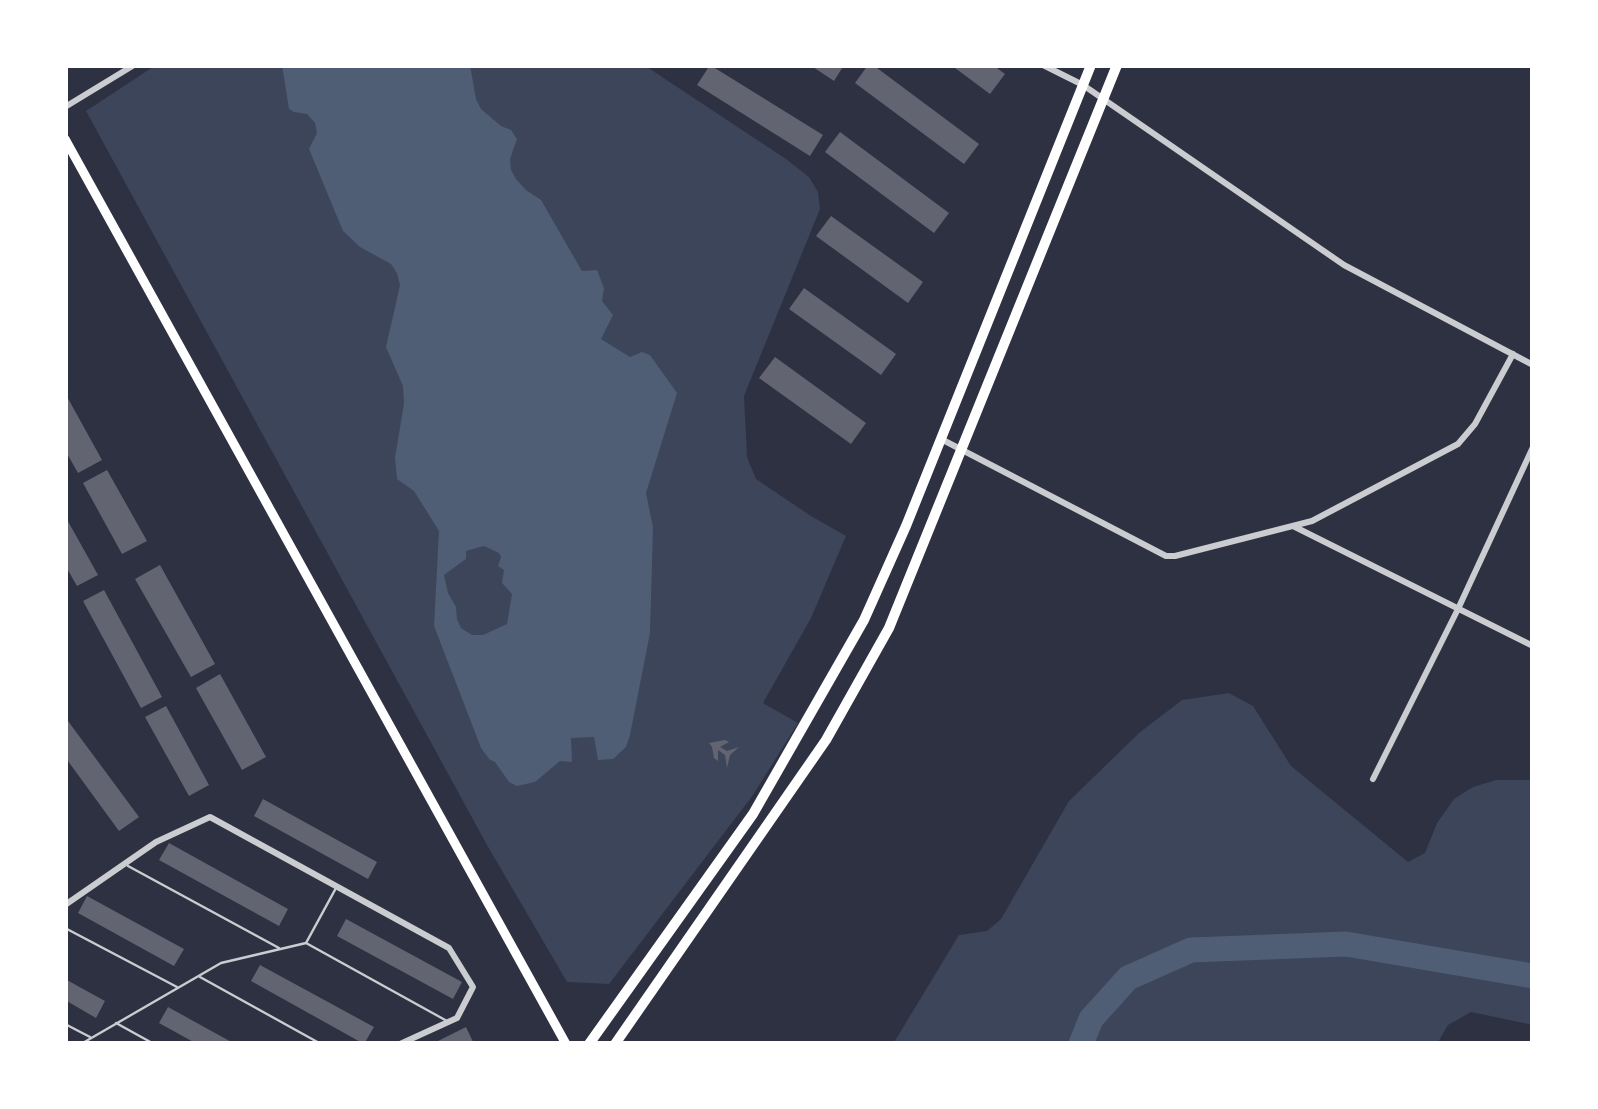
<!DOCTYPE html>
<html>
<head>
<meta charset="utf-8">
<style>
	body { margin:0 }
	#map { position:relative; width:1598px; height:1109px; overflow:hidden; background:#2d3142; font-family:Figtree,sans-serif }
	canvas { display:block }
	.frame { position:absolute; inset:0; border:68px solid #fff; pointer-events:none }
</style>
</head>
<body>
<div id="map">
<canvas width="1598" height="1109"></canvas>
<div class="frame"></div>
</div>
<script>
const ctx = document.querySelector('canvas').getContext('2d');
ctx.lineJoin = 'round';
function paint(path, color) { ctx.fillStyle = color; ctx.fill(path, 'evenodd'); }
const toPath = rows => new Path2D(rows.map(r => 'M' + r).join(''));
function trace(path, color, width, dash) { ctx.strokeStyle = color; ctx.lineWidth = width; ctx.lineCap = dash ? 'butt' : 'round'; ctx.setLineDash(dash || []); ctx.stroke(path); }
const green = toPath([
	[156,65,644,65,786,159,809,177,818,192,820,209,744,396,747,457,756,479,811,516,846,536,811,618,763,703,798,723,753,795,609,984,567,982,487,845,86,111],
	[1229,693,1253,706,1291,766,1408,862,1425,853,1437,823,1454,799,1473,787,1496,780,1533,780,1533,1025,1471,1012,1448,1025,1437,1044,893,1044,959,935,987,931,1001,919,1069,801,1139,733,1182,700]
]);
const water = toPath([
	[282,65,470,65,476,99,481,109,501,126,511,130,517,139,510,159,511,170,516,179,526,190,541,200,582,271,597,270,604,288,602,301,613,315,601,339,630,357,642,352,650,355,677,393,646,493,653,527,650,633,630,735,626,747,613,759,598,760,594,737,571,738,572,762,560,761,535,782,517,786,509,782,495,762,489,759,481,748,434,626,439,531,414,491,397,479,395,458,404,403,403,386,386,347,400,285,397,273,391,264,360,247,343,231,309,149,317,133,315,123,307,114,294,112,289,109],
	[484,546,499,553,501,557,498,566,504,570,502,583,512,594,507,624,483,635,472,635,461,628,457,619,456,607,448,593,444,575,466,559,466,551]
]);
const river = toPath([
	[1081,1044,1091,1019,1128,978,1191,950,1346,944,1533,976]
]);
const building = toPath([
	[710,65,823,135,810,156,697,85],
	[810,65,844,65,834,81],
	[868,65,873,65,979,144,964,164,855,83],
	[951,65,993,65,1005,74,990,94],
	[840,132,949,213,934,233,825,152],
	[831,216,923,282,908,303,816,236],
	[804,288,896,354,881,375,789,309],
	[775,357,866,423,851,444,759,378],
	[65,393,102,460,78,473,65,450],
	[107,470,147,541,122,554,83,483],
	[65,516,98,575,77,586,65,565],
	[160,565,215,664,191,677,135,579],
	[104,590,162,697,141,708,83,601],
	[220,674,266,757,242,770,196,688],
	[166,706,209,785,189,796,145,717],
	[65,717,139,817,119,831,65,757],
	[725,740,729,742,720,747,727,751,739,747,730,755,727,768,725,755,718,750,718,761,714,758,712,747,709,743],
	[263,799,377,862,368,879,254,816],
	[169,843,288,909,279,926,159,860],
	[87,896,184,949,174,966,78,913],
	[346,919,462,982,453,999,337,936],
	[260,965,374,1027,364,1044,251,981],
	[65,979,105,1001,96,1018,65,1000],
	[168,1007,235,1044,197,1044,159,1023],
	[466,1027,474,1044,432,1044]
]);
const service = toPath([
	[128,866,279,948],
	[65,928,177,987],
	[306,943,447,1021],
	[200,977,321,1044],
	[116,1023,154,1044],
	[65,1024,90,1037],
	[81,1044,221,963,306,943,336,888]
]);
const minor = toPath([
	[1043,65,1083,85,1344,265,1533,365],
	[65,107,134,65],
	[941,439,1166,556,1175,556,1312,521,1458,444,1475,424,1513,354],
	[1293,526,1533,646],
	[1373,779,1458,609,1533,447],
	[65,905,156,842,210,817,449,948,473,987,457,1018,400,1044]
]);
const secondary = toPath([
	[65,139,566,1044]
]);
const primary = toPath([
	[589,1044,753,814,864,620,906,526,1091,65],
	[615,1044,826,740,889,628,1117,65]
]);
paint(green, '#3c4559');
paint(water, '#4f5d75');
trace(river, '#4f5d75', 25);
paint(building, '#626471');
trace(service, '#caccd0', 2.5);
trace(minor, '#caccd0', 6);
trace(secondary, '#fff', 9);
trace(primary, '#fff', 10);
</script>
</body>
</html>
